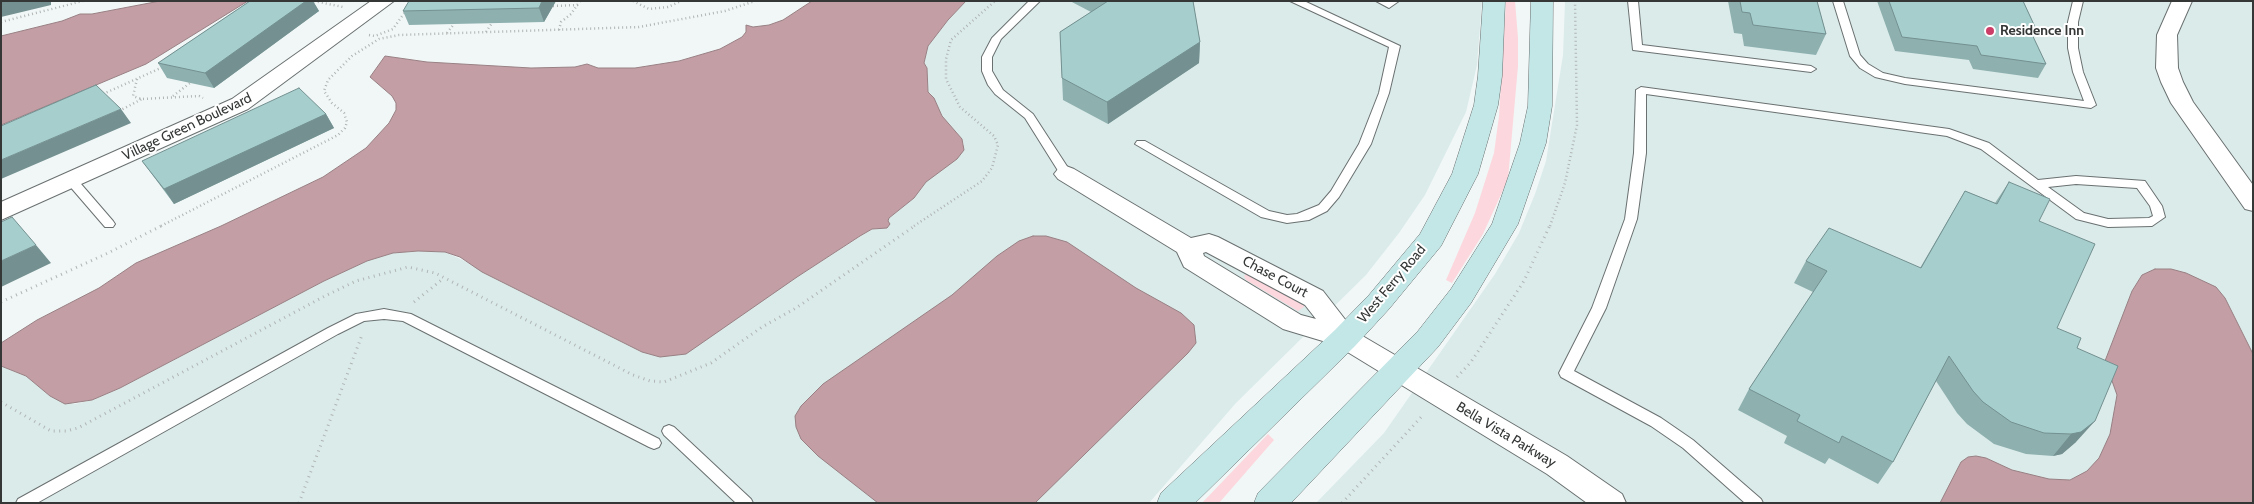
<!DOCTYPE html>
<html>
<head>
<meta charset="utf-8">
<style>
	body { margin:0 }
	#map { position:relative; width:2254px; height:504px; overflow:hidden; background:#f1f7f7; font-family:Cabin,sans-serif }
	canvas { display:block }
	.frame { position:absolute; inset:0; border:2px solid #343736; pointer-events:none }
</style>
</head>
<body>
<div id="map">
<canvas width="2254" height="504"></canvas>
<div class="frame"></div>
</div>
<script>
const ctx = document.querySelector('canvas').getContext('2d');
ctx.lineJoin = 'round';
function paint(path, color) { ctx.fillStyle = color; ctx.fill(path, 'evenodd'); }
const toPath = rows => new Path2D(rows.map(r => 'M' + r).join(''));
function trace(path, color, width, dash) { ctx.strokeStyle = color; ctx.lineWidth = width; ctx.lineCap = dash ? 'butt' : 'round'; ctx.setLineDash(dash || []); ctx.stroke(path); }
function write(font, color, halo, rows, align = 'center') {
  ctx.font = font + ' Cabin,sans-serif'; ctx.lineWidth = 4; ctx.setLineDash([]); ctx.textBaseline = 'middle'; ctx.strokeStyle = halo; ctx.fillStyle = color; for (const [text, x, y, turn = 0] of rows) {
    ctx.save(); ctx.translate(x, y); ctx.rotate((+turn || 0) * Math.PI / 180); ctx.textAlign = isNaN(turn) ? turn : align; if (halo) ctx.strokeText(text, 0, 0); ctx.fillText(text, 0, 0); ctx.restore();
  }
}
const built = toPath([
	[966,1,1482,1,1477,65,1466,112,1425,195,1399,233,1366,275,1236,403,1149,503,1,503,1,366,26,376,50,396,75,404,92,400,120,388,324,281,367,261,393,253,418,251,445,252,469,263,797,277,872,229,880,229,889,218,914,198,926,182,964,145,962,139,942,117,931,94,928,92,927,68,924,63,928,46,948,20],
	[1565,1,2253,1,2253,503,1316,503,1384,433,1495,274,1519,233,1535,194,1546,161,1563,55]
]);
const green = toPath([
	[1506,1,1515,1,1518,38,1518,66,1508,179,1483,234,1452,283,1446,280,1475,213,1494,153,1499,116],
	[1247,273,1252,274,1305,306,1298,311,1246,280,1244,276],
	[1268,434,1274,440,1219,503,1202,503]
]);
const water = toPath([
	[160,1,248,1,146,64,1,125,1,36,62,21,80,14,92,14,160,1],
	[812,1,966,1,948,20,928,46,924,63,927,68,928,92,934,98,942,116,962,139,964,150,957,159,926,182,914,198,889,218,888,221,890,224,887,228,872,229,860,236,797,277,686,354,660,357,642,352,482,272,460,257,445,252,418,251,393,253,367,261,324,281,120,388,92,400,65,404,50,396,26,376,1,366,1,343,37,320,99,288,136,263,221,226,323,177,366,148,389,123,396,110,396,103,392,96,370,77,385,56,427,62,531,68,575,67,587,64,598,68,635,68,679,61,720,49,742,37,746,32,746,25,753,27,769,25,783,20,812,1],
	[1033,236,1046,236,1067,242,1136,288,1181,313,1194,325,1196,343,1188,353,1035,503,878,503,818,456,801,439,796,427,795,416,801,406,823,384,952,295,997,256,1019,241,1033,236],
	[2155,269,2171,269,2186,273,2216,287,2225,298,2253,354,2253,503,1940,503,1961,462,1968,457,1976,456,1986,458,2012,470,2049,479,2070,480,2087,471,2099,458,2110,434,2117,395,2105,361,2132,291,2142,275,2155,269]
]);
const pathFar1 = toPath([
	[314,1,343,7],
	[633,1,649,9,668,7,681,1],
	[553,6,578,5],
	[1,22,83,1],
	[559,30,561,22,571,14,580,1],
	[486,32,492,23],
	[447,33,454,24],
	[369,35,375,36,393,29,405,12],
	[137,79,133,96,141,99,199,96,203,98],
	[103,94,163,67],
	[173,96,190,83],
	[119,111,142,99],
	[161,226,338,135,345,128,347,122,344,113,332,103,324,91,328,80,352,56,379,39,399,35,639,27,725,11,755,1],
	[914,226,982,181,992,168,998,145,994,136,960,107,946,79,946,59,951,40,995,1],
	[1550,226,1565,183,1577,125,1575,1]
]);
const path = toPath([
	[1,302,108,253,163,225],
	[414,302,444,278],
	[1457,377,1471,362,1524,281,1550,225],
	[1,402,51,431,66,431,78,428,325,296,356,281,408,267,435,273,633,375,650,381,664,382,711,363,762,327,796,308,916,225],
	[299,503,362,335],
	[1342,503,1424,414]
]);
const lane = toPath([
	[1029,1,1040,1,1001,39,992,57,992,71,1003,90,1033,114,1072,174,1066,178,1062,177,1025,118,995,94,988,85,982,71,982,57,992,38,1029,1],
	[1290,1,1304,1,1400,46,1389,93,1371,144,1339,197,1327,211,1309,220,1287,223,1261,217,1135,144,1137,141,1145,141,1269,211,1287,215,1297,214,1319,205,1331,191,1359,144,1379,93,1389,47,1290,1],
	[1376,1,1399,1,1389,8,1376,1],
	[1628,1,1638,1,1642,45,1811,66,1816,69,1811,72,1633,50,1628,1],
	[1833,1,1843,1,1860,55,1868,64,1883,73,1905,78,2084,101,2073,72,2068,48,2068,22,2073,1,2083,1,2078,22,2078,48,2083,72,2096,105,2091,108,1905,84,1875,77,1860,68,1850,56,1833,1],
	[1641,87,1949,129,1989,143,2038,180,2076,176,2145,181,2162,206,2165,217,2152,226,2108,227,2076,219,1981,149,1947,136,1646,94,1646,153,1637,219,1606,308,1574,371,1661,418,1693,440,1761,499,1763,503,1745,503,1683,448,1651,426,1561,377,1559,373,1592,308,1625,219,1634,153,1636,90,1641,87],
	[2076,184,2137,188,2150,206,2153,216,2149,218,2108,219,2084,213,2048,187,2076,184],
	[71,176,75,177,113,221,115,224,113,227,105,227,67,183,65,180,71,176],
	[384,309,411,314,659,439,661,443,659,447,654,449,649,447,403,321,384,319,364,321,338,334,37,503,16,503,18,499,328,328,356,314,384,309],
	[669,425,674,427,751,499,753,503,736,503,664,435,662,431,664,427,669,425]
]);
const street = toPath([
	[371,1,394,1,248,109,1,220,1,202,232,99,371,1],
	[2172,1,2192,1,2177,35,2178,68,2183,82,2193,102,2253,185,2253,211,2245,209,2171,103,2161,82,2156,68,2157,35,2172,1],
	[1066,166,1074,169,1191,238,1209,234,1218,237,1323,291,1354,331,1567,456,1622,494,1626,503,1587,503,1547,474,1336,345,1283,329,1184,267,1177,252,1058,179,1054,174,1058,169,1066,166],
	[1206,252,1305,305,1316,319,1301,315,1204,256,1203,253,1206,252]
]);
const secondary = toPath([
	[1483,1,1505,1,1502,76,1498,105,1478,174,1441,246,1389,309,1355,346,1195,503,1157,503,1161,493,1335,330,1369,295,1420,234,1452,174,1474,105,1478,76,1483,1],
	[1531,1,1553,1,1552,106,1546,143,1518,224,1471,303,1438,347,1291,503,1254,503,1258,493,1418,331,1451,289,1492,224,1520,143,1528,106,1531,1]
]);
const wall = toPath([
	[250,1,313,1,319,11,214,88,167,78,158,63],
	[409,1,556,1,544,22,409,25,403,11],
	[1070,1,1193,1,1200,42,1199,63,1108,124,1063,100,1060,32,1091,12],
	[1728,1,1817,1,1826,34,1816,55,1744,46,1742,34,1734,33],
	[1877,1,2023,1,2036,29,2032,35,2046,64,2038,78,1973,69,1969,60,1895,51],
	[326,114,334,128,174,204,142,161],
	[2009,182,2039,221,2057,328,2077,348,2076,442,2062,454,2053,456,2026,454,1994,444,1967,424,1957,413,1936,381,1893,462,1878,484,1829,458,1825,464,1784,443,1787,436,1738,410,1749,389,1813,292,1794,283,1806,261,1920,268,1965,191,1995,203]
]);
const shadedWall = toPath([
	[1,1,51,1,51,5,1,17],
	[306,1,313,1,319,11,214,88,205,73],
	[542,1,556,1,544,22,539,8],
	[1200,42,1199,63,1108,124,1107,102],
	[121,109,131,123,1,179,1,160],
	[326,114,334,128,174,204,164,189],
	[36,245,51,263,1,287,1,261],
	[2095,421,2076,442,2062,454,2053,456,2071,434]
]);
const building = toPath([
	[250,1,306,1,205,73,158,63,250,1],
	[409,1,542,1,539,8,403,11,409,1],
	[1108,1,1193,1,1200,42,1107,102,1062,78,1060,32,1108,1],
	[1740,1,1817,1,1826,34,1753,25,1750,13,1742,12,1740,1],
	[1889,1,2023,1,2036,29,2029,28,2046,64,1981,55,1977,46,1902,37,1889,1],
	[96,85,121,109,1,160,1,126,96,85],
	[299,88,326,114,164,189,142,161,299,88],
	[2009,182,2050,199,2039,221,2095,244,2057,328,2081,338,2077,348,2118,366,2095,421,2081,432,2071,434,2044,433,2011,422,1983,402,1973,391,1949,356,1893,462,1842,436,1839,443,1797,421,1800,415,1749,389,1827,271,1806,261,1829,228,1921,268,1965,191,1997,204,2009,182],
	[12,217,36,245,1,261,1,222,12,217]
]);
const markers = [
	[1990,31,5,"#cc3d67"]
];
const poiNames = [
	["Residence Inn",2000,31]
];
const streetNames = [
	["Village Green Boulevard",187,127,-25],
	["Chase Court",1275,277,28],
	["West Ferry Road",1392,284,-50],
	["Bella Vista Parkway",1506,435,31]
];
paint(built, '#dbebea');
paint(green, '#fcd7dd');
paint(water, '#c39fa5');
trace(water, '#988084', 1);
trace(lane, '#6a7070', 2);
trace(street, '#6a7070', 2);
trace(secondary, '#6a7070', 1);
trace(pathFar1, '#b0b5b4', 2.5, [1, 3]);
trace(path, '#b0b5b4', 3, [1, 4.5]);
paint(lane, '#fff');
paint(street, '#fff');
paint(secondary, '#c3e6e6');
paint(wall, '#8eb1b0');
paint(shadedWall, '#749090');
paint(building, '#a5cecd');
trace(building, '#749090', 1);
for (const [x, y, r, color] of markers) { const dot = new Path2D(); dot.arc(x, y, r, 0, 2 * Math.PI); ctx.fillStyle = color; ctx.fill(dot); trace(dot, '#fff', 2); }
write('bold 14px', '#343736', '#fff', poiNames, 'left');
write('14px', '#343736', '#fff', streetNames);
</script>
</body>
</html>
